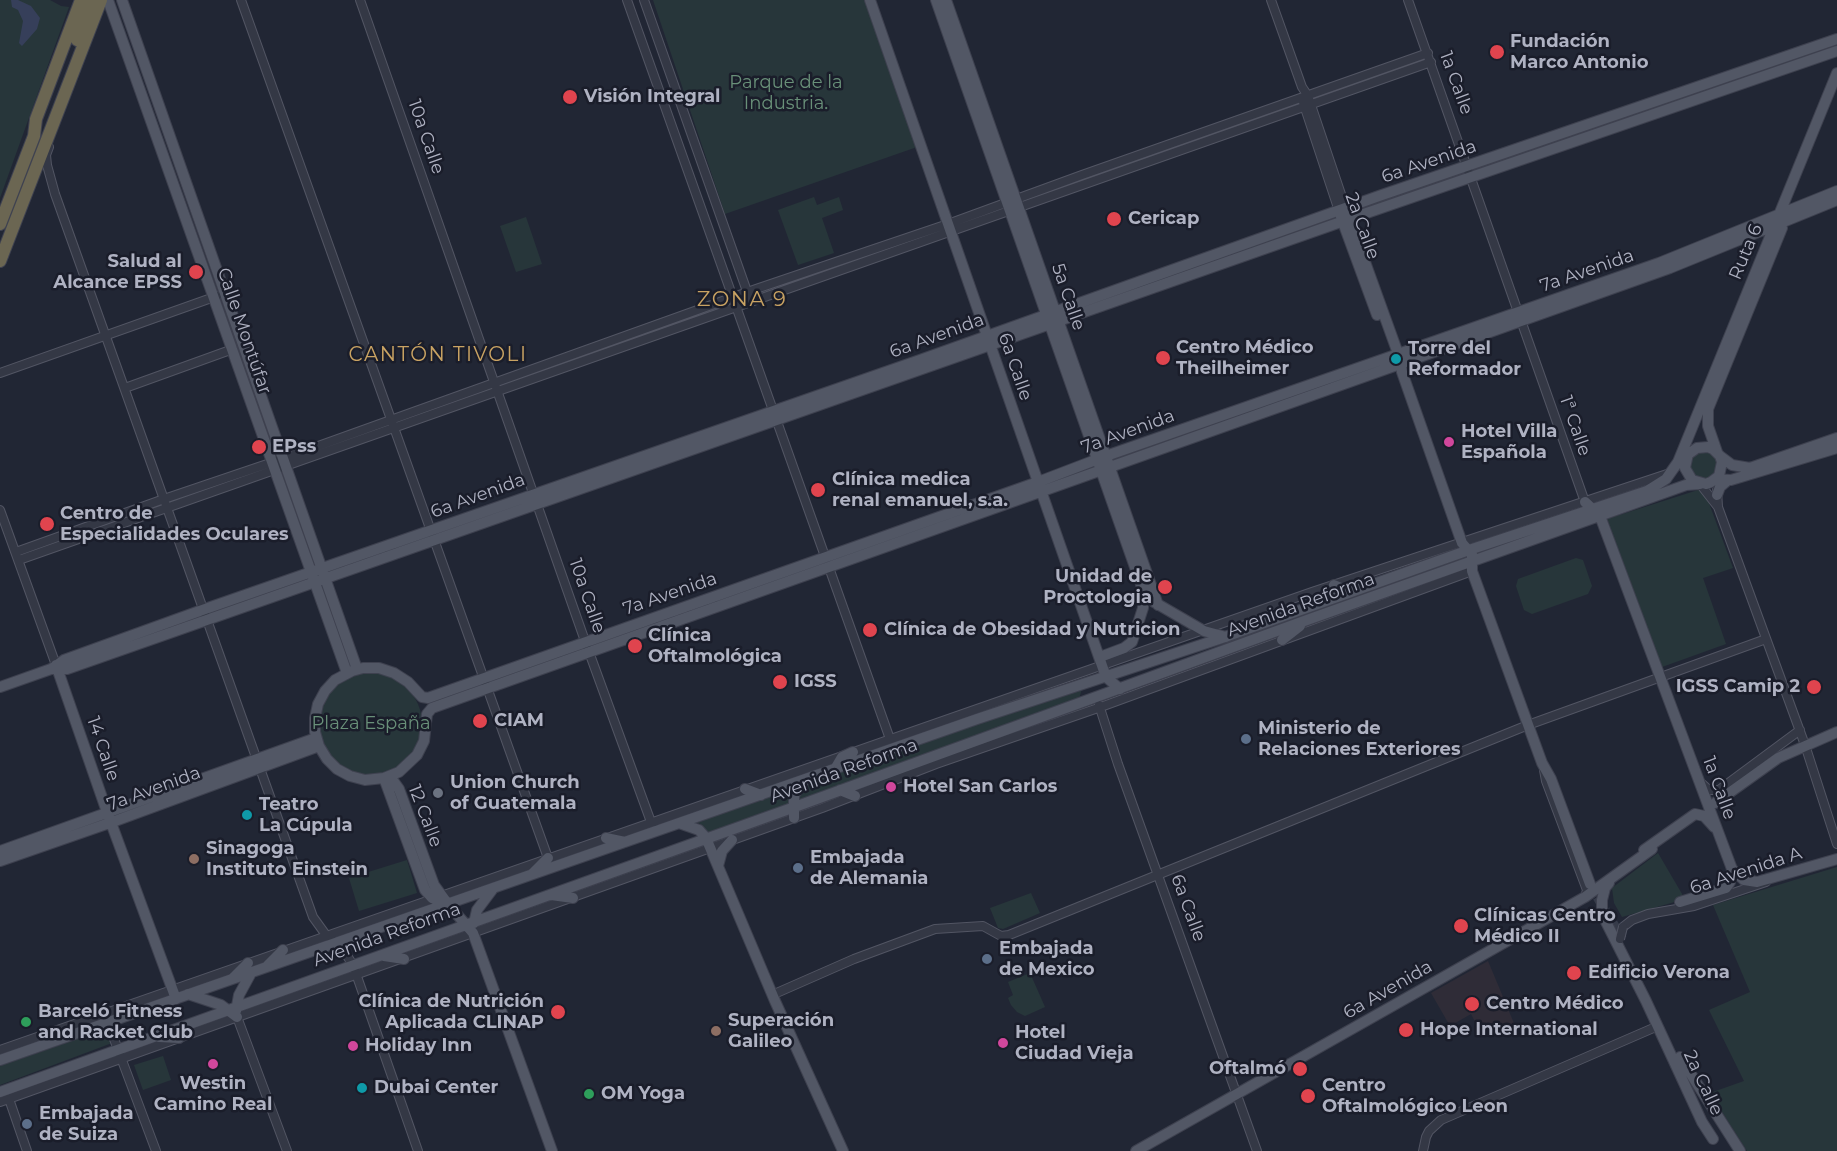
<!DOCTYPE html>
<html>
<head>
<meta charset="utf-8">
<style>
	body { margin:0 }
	canvas { display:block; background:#212634 }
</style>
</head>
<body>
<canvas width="1837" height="1151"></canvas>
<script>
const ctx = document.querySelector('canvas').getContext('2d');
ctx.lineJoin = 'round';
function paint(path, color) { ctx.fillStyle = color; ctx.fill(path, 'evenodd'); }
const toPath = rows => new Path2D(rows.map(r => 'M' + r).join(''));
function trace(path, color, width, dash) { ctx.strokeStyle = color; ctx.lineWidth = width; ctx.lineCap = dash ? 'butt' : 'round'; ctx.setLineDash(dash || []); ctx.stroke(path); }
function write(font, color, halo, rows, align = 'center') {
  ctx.font = font + ' Montserrat,sans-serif'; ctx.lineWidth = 5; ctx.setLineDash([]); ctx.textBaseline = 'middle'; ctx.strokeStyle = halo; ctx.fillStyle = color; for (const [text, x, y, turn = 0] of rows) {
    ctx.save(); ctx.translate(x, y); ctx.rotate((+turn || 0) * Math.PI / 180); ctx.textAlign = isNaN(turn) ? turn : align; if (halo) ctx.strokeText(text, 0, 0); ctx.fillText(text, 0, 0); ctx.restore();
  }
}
const medical = toPath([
	[1488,961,1516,1028,1496,1036,1493,1030,1482,1035,1471,1014,1450,1026,1431,993]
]);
const green = toPath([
	[0,0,50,0,61,6,69,7,0,198],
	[653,0,866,0,917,147,725,214],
	[814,197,817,205,839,197,843,210,822,218,834,253,798,265,778,210],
	[526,217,542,264,516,272,500,226],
	'1689 465a14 14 0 1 1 28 0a14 14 0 1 1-28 0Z',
	[1698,490,1706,495,1733,568,1703,578,1726,644,1662,667,1607,519],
	[1576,558,1583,560,1592,586,1588,594,1532,614,1524,610,1516,586,1518,579],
	'320 724a51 51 0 1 1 102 0a51 51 0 1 1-102 0Z',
	[1085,678,1079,699,717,831,708,832,699,823,690,820],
	[1658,853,1685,899,1622,917,1614,903,1612,888],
	[407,860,417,893,359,911,349,878],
	[1837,867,1837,1151,1747,1151,1710,1093,1744,1081,1709,1010,1750,992,1713,905],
	[1031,893,1040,913,1003,929,998,928,990,908],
	[1030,973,1045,1007,1025,1016,1017,1012,1011,1005,1008,998,1013,995,1008,982],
	[107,1029,112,1043,0,1085,0,1066],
	[163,1056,171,1080,143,1090,134,1065]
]);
const water = toPath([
	[11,0,18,0,31,6,40,18,37,29,22,46,19,43,23,21,18,10,12,7]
]);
const majorTunnel = toPath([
	[1590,884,1622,939]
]);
const minor = toPath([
	[241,0,548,858],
	[360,0,585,641,651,822,655,822],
	[627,0,890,739],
	[644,0,749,297],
	[1271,0,1302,87,1308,96,1346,209],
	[1408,0,1585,502],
	[1303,102,1339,211],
	[49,147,46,155,47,165,55,194,313,917,326,935,342,948,353,965,418,1151],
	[0,373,217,296],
	[125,388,233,349],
	[1700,484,1718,507],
	[1717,490,1718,507,1805,745,1837,844],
	[0,510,56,665],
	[16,552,164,499,282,459,756,289,948,224,1082,175,1428,53],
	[19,560,1431,62],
	[1099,705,1118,764,1257,1151],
	[1544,770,1546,781,1587,890,1585,897],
	[1700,782,1709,790,1719,790,1800,730],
	[1623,927,1632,920,1648,914,1694,906,1766,882],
	[772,995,854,959,935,929,983,926,1001,936,1009,935,1528,725,1766,639],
	[237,1017,287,1151],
	[108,1023,156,1151],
	[0,1050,1312,592,1670,473],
	[9,1099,27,1151],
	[0,1102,822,808,936,764,1098,708,1472,571],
	[1423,1151,1426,1137,1429,1131,1441,1120,1658,1026]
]);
const major = toPath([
	[108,0,347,673],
	[122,0,357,669],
	[870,0,1106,677,1120,689],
	[936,0,1143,590,1143,608,1132,642,1124,648,1100,657],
	[946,0,1158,605],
	[1837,191,1659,263,1106,456,1038,482,428,698,422,697,408,682,394,673,379,668,363,668,352,671,335,680,325,691,318,704,315,718,315,732,319,746,327,759,337,769,350,776,365,780,384,778,399,772,417,755,424,741,427,714,432,708,1670,268,1837,200],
	[1347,212,1400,359,1402,372,1462,543,1472,554,1472,571,1542,763,1551,779,1590,884],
	[1341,217,1377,315],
	[1717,452,1708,426,1708,409,1782,228],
	[1720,456,1732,465,1750,468,1837,438],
	[1680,460,1697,448,1708,447,1713,449,1720,456,1722,462,1719,476,1711,482,1706,484,1692,480,1685,468,1688,454],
	[1716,479,1731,480,1837,448],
	[1717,495,1720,487,1728,480],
	[1585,502,1600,516,1732,869,1744,880,1757,882,1837,859],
	[1334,585,1351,592],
	[1154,602,1204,631,1226,637],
	[1282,640,1300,626],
	[56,665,106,809,176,999],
	[51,669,64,660,208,608,920,360,1379,196,1837,39],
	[0,687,51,669,67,669,1355,217,1837,51],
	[835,769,842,757,853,752],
	[384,778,394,782,399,789,434,885,448,904,473,933,552,1151],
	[384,778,425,890,432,898,448,904],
	[745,789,761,795],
	[840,790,855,796],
	[1715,803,1778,758,1837,732],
	[794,818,794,795,804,781],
	[679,823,699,830,706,838,775,1001,843,1151],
	[606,838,625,842],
	[1644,850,1695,814,1704,816,1714,827],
	[0,851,316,738],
	[0,861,115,821,319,746],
	[718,866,722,851,732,840],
	[533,873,548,858],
	[1609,883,1605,888,1602,900,1602,914,1646,1001,1702,1122,1713,1139],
	[551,895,573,898],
	[1680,902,1726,888,1730,882,1732,869],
	[474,923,477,910,492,890],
	[384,956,404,959],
	[268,965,283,950],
	[233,978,248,963],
	[188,994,221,1005,237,1017],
	[236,1011,239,995,251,973],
	[159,1037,179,1038],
	[1680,1057,1740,1151],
	[0,1060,977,719,1225,637,1469,550,1647,491,1666,479,1678,462,1837,73],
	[0,1092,792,808,1307,620,1686,485,1700,484],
	[1136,1151,1585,897,1652,849]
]);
const highway = toPath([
	[77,40,89,0],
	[0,224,34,136,36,119,81,0],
	[0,261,101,0]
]);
const minorBridge = toPath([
	[1620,939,1623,927]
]);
const markers = [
	[1497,52,8,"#e0444e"],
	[570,97,8,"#e0444e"],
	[1114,219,8,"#e0444e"],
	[196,272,8,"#e0444e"],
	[1163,358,8,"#e0444e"],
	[1396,359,6,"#0f9aa8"],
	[1449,442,6,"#d1479c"],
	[259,447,8,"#e0444e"],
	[818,490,8,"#e0444e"],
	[47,524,8,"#e0444e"],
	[1165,587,8,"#e0444e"],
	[870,630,8,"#e0444e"],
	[635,646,8,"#e0444e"],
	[780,682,8,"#e0444e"],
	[1814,687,8,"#e0444e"],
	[480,721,8,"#e0444e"],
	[1246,739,6,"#5c6f8a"],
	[891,787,6,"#d1479c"],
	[438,793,6,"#6b7280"],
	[247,815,6,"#0f9aa8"],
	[194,859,6,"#8d6e63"],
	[798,868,6,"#5c6f8a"],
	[1461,926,8,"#e0444e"],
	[987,959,6,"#5c6f8a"],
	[1574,973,8,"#e0444e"],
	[1472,1004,8,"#e0444e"],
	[558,1012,8,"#e0444e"],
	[26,1022,6,"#2e9e5b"],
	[1406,1030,8,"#e0444e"],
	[716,1031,6,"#8d6e63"],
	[1003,1043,6,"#d1479c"],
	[353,1046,6,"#d1479c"],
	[213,1064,6,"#d1479c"],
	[1300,1069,8,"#e0444e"],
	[362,1088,6,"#0f9aa8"],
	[589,1094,6,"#2e9e5b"],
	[1308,1096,8,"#e0444e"],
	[27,1124,6,"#5c6f8a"]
];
const poiNames = [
	["Fundación",1510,42],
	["Marco Antonio",1510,63],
	["Visión Integral",584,97],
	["Cericap",1128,219],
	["Salud al",182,262,"right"],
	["Alcance EPSS",182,283,"right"],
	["Centro Médico",1176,348],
	["Theilheimer",1176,369],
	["Torre del",1408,349],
	["Reformador",1408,370],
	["Hotel Villa",1461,432],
	["Española",1461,453],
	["EPss",272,447],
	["Clínica medica",832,480],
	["renal emanuel, s.a.",832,501],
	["Centro de",60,514],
	["Especialidades Oculares",60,535],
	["Unidad de",1152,577,"right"],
	["Proctologia",1152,598,"right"],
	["Clínica de Obesidad y Nutricion",884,630],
	["Clínica",648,636],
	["Oftalmológica",648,657],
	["IGSS",794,682],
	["IGSS Camip 2",1800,687,"right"],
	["CIAM",494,721],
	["Ministerio de",1258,729],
	["Relaciones Exteriores",1258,750],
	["Union Church",450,783],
	["of Guatemala",450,804],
	["Hotel San Carlos",903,787],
	["Teatro",259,805],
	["La Cúpula",259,826],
	["Sinagoga",206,849],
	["Instituto Einstein",206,870],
	["Embajada",810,858],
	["de Alemania",810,879],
	["Clínicas Centro",1474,916],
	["Médico II",1474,937],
	["Embajada",999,949],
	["de Mexico",999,970],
	["Edificio Verona",1588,973],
	["Clínica de Nutrición",544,1002,"right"],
	["Aplicada CLINAP",544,1023,"right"],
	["Centro Médico",1486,1004],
	["Barceló Fitness",38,1012],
	["and Racket Club",38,1033],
	["Superación",728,1021],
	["Galileo",728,1042],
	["Hope International",1420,1030],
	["Hotel",1015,1033],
	["Ciudad Vieja",1015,1054],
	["Holiday Inn",365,1046],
	["Oftalmó",1286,1069,"right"],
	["Westin",213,1084,"center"],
	["Camino Real",213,1105,"center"],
	["Centro",1322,1086],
	["Oftalmológico Leon",1322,1107],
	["Dubai Center",374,1088],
	["OM Yoga",601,1094],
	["Embajada",39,1114],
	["de Suiza",39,1135]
];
const parkNames = [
	["Parque de la",786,83],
	["Industria.",786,104],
	["Plaza España",371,724]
];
const streetNames = [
	["1a Calle",1456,83,70],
	["10a Calle",426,137,71],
	["6a Avenida",1429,162,-19],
	["2a Calle",1362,226,70],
	["Ruta 6",1746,252,-67],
	["7a Avenida",1587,271,-19],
	["5a Calle",1068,297,71],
	["Calle Montúfar",244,331,71],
	["6a Avenida",937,336,-20],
	["6a Calle",1015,367,71],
	["1ª Calle",1575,426,71],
	["7a Avenida",1128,432,-20],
	["6a Avenida",478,496,-20],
	["7a Avenida",670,594,-19],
	["10a Calle",587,596,71],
	["Avenida Reforma",1301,605,-20],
	["14 Calle",103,749,71],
	["Avenida Reforma",844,771,-20],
	["1a Calle",1719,788,70],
	["7a Avenida",154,789,-20],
	["12 Calle",425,816,69],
	["6a Avenida A",1746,871,-18],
	["6a Calle",1188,908,70],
	["Avenida Reforma",387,935,-20],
	["6a Avenida",1388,990,-30],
	["2a Calle",1703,1083,65]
];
const neighbourhoodNames = [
	["CANTÓN TIVOLI",438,355]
];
const quarterNames = [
	["ZONA 9",742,300]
];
paint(medical, '#2f2c37');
paint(green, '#27363a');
paint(water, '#363f5a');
trace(majorTunnel, '#363b49', 10, [10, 5]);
trace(minor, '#525563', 10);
trace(major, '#3e414f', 12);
trace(highway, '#3f4250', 14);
trace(minor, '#343845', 8);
trace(major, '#525765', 10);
trace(highway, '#6b6652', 12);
trace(minorBridge, '#525563', 10, []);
trace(minorBridge, '#343845', 8);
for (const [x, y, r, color] of markers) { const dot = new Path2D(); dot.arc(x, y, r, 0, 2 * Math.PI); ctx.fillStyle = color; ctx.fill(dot); trace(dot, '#1a1d2a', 2); }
write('bold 18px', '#afb2c2', '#1a1d2a', poiNames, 'left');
write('18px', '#699079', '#1a1d2a', parkNames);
write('18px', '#afb2c2', '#1a1d2a', streetNames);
ctx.letterSpacing = '1.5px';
write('20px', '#c9a363', '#1a1d2a', neighbourhoodNames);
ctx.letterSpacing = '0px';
ctx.letterSpacing = '1.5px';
write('21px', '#c9a363', '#1a1d2a', quarterNames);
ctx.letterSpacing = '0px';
</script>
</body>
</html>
